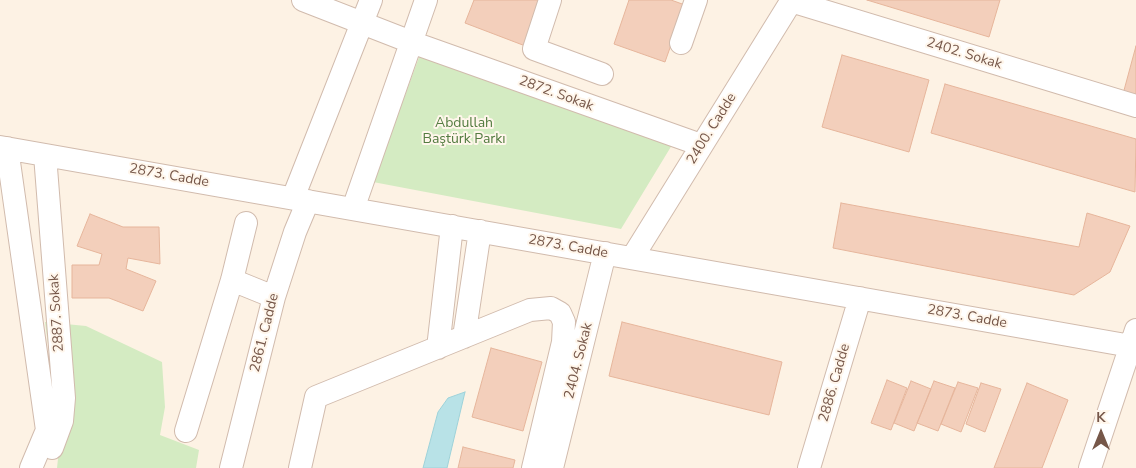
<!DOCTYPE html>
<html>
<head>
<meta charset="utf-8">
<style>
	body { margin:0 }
	#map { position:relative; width:1136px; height:468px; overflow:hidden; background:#fdf2e4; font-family:"Nunito Sans",sans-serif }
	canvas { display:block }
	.north { position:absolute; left:1076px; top:408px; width:50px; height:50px; -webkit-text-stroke:4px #fff6eb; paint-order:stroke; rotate:0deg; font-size:14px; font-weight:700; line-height:20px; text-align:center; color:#765749 }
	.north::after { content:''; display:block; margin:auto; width:18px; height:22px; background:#765749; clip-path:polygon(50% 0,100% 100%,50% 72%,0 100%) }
</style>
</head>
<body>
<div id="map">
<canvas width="1136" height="468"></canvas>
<div class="north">K</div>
</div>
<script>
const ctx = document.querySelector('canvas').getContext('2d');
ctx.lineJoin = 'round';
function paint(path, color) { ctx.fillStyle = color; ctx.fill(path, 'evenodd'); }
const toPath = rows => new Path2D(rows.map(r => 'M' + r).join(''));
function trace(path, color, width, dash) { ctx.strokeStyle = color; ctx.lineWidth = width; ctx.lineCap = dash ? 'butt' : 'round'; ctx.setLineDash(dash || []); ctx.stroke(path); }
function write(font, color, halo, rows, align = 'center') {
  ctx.font = font + ' "Nunito Sans",sans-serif'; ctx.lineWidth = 4; ctx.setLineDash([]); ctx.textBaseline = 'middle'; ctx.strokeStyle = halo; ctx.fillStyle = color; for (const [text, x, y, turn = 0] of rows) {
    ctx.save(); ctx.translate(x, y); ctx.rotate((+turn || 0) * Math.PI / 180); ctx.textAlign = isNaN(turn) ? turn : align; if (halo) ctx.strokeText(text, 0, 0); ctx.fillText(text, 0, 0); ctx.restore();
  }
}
const green = toPath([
	[422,49,672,145,621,229,373,182],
	[45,322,86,326,162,362,165,407,160,435,199,450,196,468,57,468,62,421,56,403]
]);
const water = toPath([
	[465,392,447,468,423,468,438,412,448,398,465,392]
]);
const building = toPath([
	[474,0,546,0,528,47,465,23,474,0],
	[629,0,671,0,685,5,665,62,614,44,629,0],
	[867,0,1000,0,989,37,867,0],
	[1136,46,1136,97,1123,94,1136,46],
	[842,55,929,80,909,152,822,127,842,55],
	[945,84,1136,139,1135,192,931,133,945,84],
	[841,203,1079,247,1087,213,1130,226,1110,272,1074,295,833,248,841,203],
	[90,214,123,227,159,227,160,264,128,258,126,269,156,281,143,311,109,298,72,298,72,265,99,265,102,254,77,246,90,214],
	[622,322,782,362,769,415,609,376,622,322],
	[491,348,542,362,523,431,472,417,491,348],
	[887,380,907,388,891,430,871,423,887,380],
	[911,381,931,389,914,431,894,423,911,381],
	[934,381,955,388,938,431,917,423,934,381],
	[958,382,978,388,961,432,941,424,958,382],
	[981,383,1001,389,985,432,966,424,981,383],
	[1027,383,1068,400,1042,468,994,468,1027,383],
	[463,447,515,460,513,468,458,468,463,447]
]);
const minor = toPath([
	[303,0,411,42,701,145],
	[550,0,534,49,602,74],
	[791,1,1136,106],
	[681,43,696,0],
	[0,147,1136,347],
	[7,148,47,430,31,468],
	[45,155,64,398,62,421,52,448],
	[293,198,371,0],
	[353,209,426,0],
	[632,258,792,0],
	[232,280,274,297],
	[464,337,480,231],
	[438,348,452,226],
	[186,431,232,280,246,223],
	[231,468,274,297,295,232,308,201],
	[300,468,316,397,530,310,551,308,560,313,564,322,563,342,533,468],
	[552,468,605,253],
	[809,468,860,298],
	[1090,468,1136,330]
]);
const streetNames = [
	["2402. Sokak",964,54,17],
	["2872. Sokak",556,94,20],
	["2400. Cadde",712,129,-58],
	["2873. Cadde",169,176,10],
	["2873. Cadde",568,247,10],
	["2887. Sokak",57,313,-94],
	["2873. Cadde",967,317,10],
	["2861. Cadde",265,333,-76],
	["2404. Sokak",579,361,-76],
	["2886. Cadde",835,383,-74]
];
const parkNames = [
	["Abdullah",464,124],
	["Baştürk Parkı",464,140]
];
paint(green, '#d4ebc2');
paint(water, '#b8e2e7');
trace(water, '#9ed2d9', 1);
paint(building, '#f3cfbb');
trace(building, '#e6b59b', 1);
trace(minor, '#d1bbad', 24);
trace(minor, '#fff', 22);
write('14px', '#765749', '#fff6eb', streetNames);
write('14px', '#547c41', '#fff6eb', parkNames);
</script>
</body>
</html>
